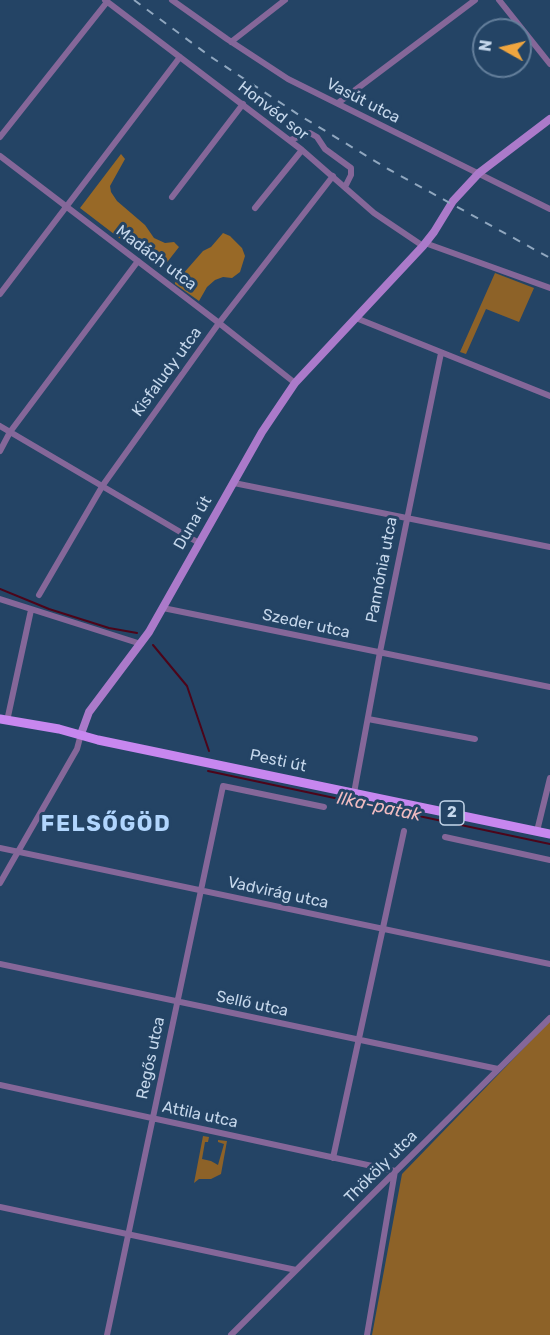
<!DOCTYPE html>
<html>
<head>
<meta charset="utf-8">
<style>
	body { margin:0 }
	#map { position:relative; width:550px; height:1335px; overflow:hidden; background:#244465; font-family:Rubik,sans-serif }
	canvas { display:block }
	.north { position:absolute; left:472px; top:18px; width:60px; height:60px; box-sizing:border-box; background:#244465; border:2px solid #647f9b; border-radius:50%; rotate:278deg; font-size:16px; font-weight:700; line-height:24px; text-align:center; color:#c5d7eb }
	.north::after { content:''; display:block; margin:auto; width:21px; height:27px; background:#f0a63f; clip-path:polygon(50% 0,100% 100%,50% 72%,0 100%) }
</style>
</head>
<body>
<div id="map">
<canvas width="550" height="1335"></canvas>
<div class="north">N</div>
</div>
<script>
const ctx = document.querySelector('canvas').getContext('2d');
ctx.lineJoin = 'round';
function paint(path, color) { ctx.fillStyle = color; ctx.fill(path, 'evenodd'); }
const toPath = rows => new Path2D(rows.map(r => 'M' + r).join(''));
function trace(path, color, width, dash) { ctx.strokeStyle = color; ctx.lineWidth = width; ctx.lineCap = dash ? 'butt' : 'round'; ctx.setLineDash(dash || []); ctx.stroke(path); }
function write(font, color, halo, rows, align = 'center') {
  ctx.font = font + ' Rubik,sans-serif'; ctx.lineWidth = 6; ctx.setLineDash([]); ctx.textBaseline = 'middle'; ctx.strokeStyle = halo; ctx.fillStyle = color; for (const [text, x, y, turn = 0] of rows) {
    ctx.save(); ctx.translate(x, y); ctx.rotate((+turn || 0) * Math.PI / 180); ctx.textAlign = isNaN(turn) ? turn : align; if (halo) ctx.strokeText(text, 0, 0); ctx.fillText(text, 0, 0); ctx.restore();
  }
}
const green = toPath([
	[495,273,534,288,519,322,486,309,466,354,460,352],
	[550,1021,550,1335,372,1335,402,1174],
	[203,1136,209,1137,208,1142,205,1142,202,1159,211,1161,218,1165,224,1144,218,1142,218,1140,227,1141,221,1174,211,1179,199,1179,194,1183]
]);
const forest = toPath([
	[121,154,125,159,110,186,111,192,117,201,145,225,154,238,165,243,174,242,179,247,161,270,80,208],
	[223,233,230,236,242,248,245,256,240,272,232,278,223,277,215,280,207,287,199,301,175,284,175,281,182,275,203,251,211,247]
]);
const stream = toPath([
	[0,589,49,609,109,628,137,633],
	[153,645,187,686,209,751],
	[208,771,550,844]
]);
const street = toPath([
	[105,0,302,150,374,213,423,246],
	[172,0,227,39,288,79,550,209],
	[499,0,550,64],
	[231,42,285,0],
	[338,103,475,0],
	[0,137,107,2],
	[290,140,310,133,317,137,325,149,351,168,351,175,345,187],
	[0,156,219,323,295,383],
	[172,197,243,104],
	[255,208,302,150],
	[425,243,550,288],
	[0,294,180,57],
	[356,318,550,396],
	[0,426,199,543],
	[0,451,10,432,138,261],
	[234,483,550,547],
	[39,595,103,485,219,323,333,176],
	[0,599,141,644],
	[163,608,550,687],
	[368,719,475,739],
	[7,721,31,610],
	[354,793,380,652,441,353],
	[537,831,550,778],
	[445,837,550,860],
	[0,848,550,964],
	[0,883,77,749,81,734],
	[0,964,498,1069],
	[0,1085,395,1171,367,1335],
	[333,1158,404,831],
	[0,1207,296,1270],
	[107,1335,223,786,324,807],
	[231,1335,550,1018]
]);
const secondary = toPath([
	[81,734,89,712,149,632,262,432,295,383,423,246,434,232,453,201,479,173,550,119]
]);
const primary = toPath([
	[0,719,59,729,98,740,550,834]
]);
const rail = toPath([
	[134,0,211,57,299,115,388,169,550,258]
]);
const shields = [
	[452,813,24]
];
const shieldNames = [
	["2",452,813]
];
const streetNames = [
	["Vasút utca",363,101,27],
	["Honvéd sor",273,111,38],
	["Madách utca",156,258,37],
	["Kisfaludy utca",167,372,-54],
	["Duna út",193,523,-60],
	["Pannónia utca",382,570,-79],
	["Szeder utca",306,624,12],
	["Pesti út",278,761,12],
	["Vadvirág utca",278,893,12],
	["Sellő utca",252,1004,12],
	["Regős utca",151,1058,-78],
	["Attila utca",200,1115,12],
	["Thököly utca",381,1167,-45]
];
const waterNames = [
	["Ilka-patak",379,807,12]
];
const districtNames = [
	["FELSŐGÖD",106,825]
];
paint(green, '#8d6228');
paint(forest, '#986927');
trace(stream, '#4c051a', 2);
trace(street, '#856799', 6);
trace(secondary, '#ab7aca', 8);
trace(primary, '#c787ef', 9);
trace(rail, '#90a7bf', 2, [8, 8]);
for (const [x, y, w] of shields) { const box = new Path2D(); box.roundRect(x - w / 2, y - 12, w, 24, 4.5); ctx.fillStyle = '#244465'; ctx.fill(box); trace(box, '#c5d7eb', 1.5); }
write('bold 15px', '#c5d7eb', null, shieldNames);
write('16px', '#c5d7eb', '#244465', streetNames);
write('italic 18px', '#f0bbc0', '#244465', waterNames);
ctx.letterSpacing = '1.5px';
write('bold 22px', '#b1d6fe', '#244465', districtNames);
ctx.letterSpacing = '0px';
</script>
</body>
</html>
